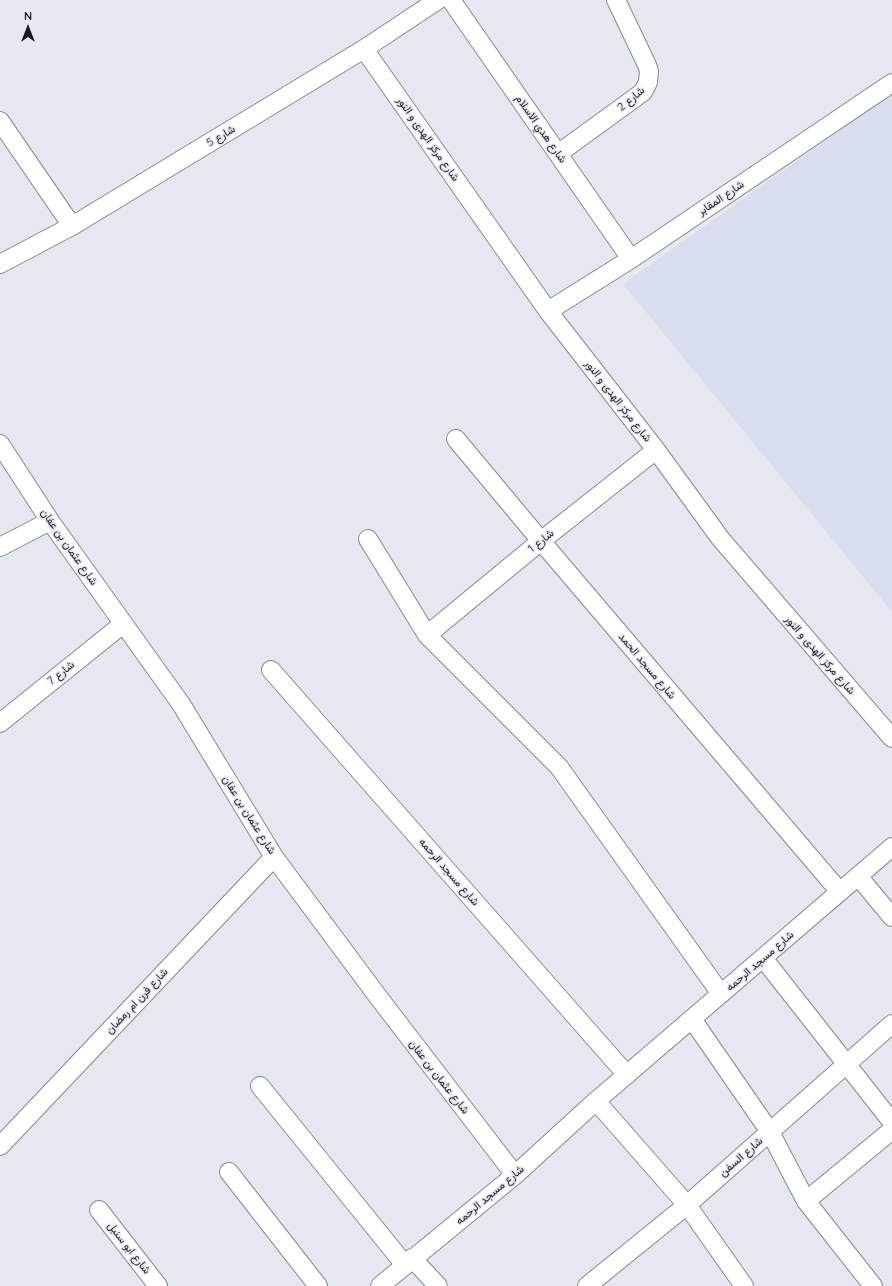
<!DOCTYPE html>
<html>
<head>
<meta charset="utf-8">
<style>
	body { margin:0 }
	#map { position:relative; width:892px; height:1286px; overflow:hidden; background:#e5e8f1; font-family:Quicksand,sans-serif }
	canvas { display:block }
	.north { position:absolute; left:8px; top:8px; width:40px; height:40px; -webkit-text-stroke:3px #e5e8f1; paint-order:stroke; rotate:0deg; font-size:11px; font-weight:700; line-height:16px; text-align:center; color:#18191d }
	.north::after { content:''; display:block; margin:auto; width:14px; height:18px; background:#18191d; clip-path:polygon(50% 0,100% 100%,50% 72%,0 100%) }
</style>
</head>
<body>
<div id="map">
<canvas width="892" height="1286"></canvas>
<div class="north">N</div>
</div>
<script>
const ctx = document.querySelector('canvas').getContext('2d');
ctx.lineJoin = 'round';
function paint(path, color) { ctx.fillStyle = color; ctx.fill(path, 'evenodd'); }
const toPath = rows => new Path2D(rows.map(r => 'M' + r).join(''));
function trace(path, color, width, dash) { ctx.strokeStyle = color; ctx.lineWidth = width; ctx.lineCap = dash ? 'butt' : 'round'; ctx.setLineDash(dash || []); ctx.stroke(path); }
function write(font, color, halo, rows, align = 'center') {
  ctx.font = font + ' Quicksand,Vazirmatn,sans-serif'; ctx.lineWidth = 3; ctx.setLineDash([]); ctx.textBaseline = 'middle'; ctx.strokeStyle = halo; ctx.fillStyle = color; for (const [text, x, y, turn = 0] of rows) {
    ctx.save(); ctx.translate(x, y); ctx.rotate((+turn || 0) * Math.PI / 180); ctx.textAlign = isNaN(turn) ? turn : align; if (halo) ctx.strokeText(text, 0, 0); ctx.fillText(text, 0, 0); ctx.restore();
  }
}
const built = toPath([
	[892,93,892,612,623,284]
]);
const street = toPath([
	[451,0,631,259],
	[364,49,548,311,656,450,720,538,892,738],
	[0,121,72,226],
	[559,153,643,92,648,82,649,71,647,65,616,0],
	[0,264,72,226,364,49,438,0],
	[548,311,631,259,892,83],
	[456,439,541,541,840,892],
	[0,444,50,521,181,704,274,857,379,998,515,1175],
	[368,539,427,635,559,767,721,994],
	[0,547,50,521],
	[427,635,541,541,656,450],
	[271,670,627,1075],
	[0,723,123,624],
	[858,876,892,917],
	[763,958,892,1122],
	[692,1019,770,1132,806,1201,873,1286],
	[260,1086,405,1265],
	[596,1101,687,1205,744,1286],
	[0,1146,274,857],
	[229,1172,318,1286],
	[806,1201,892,1130],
	[99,1210,158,1286],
	[412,1258,438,1286],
	[380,1286,515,1175,596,1101,892,847],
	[587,1286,687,1205,892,1024]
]);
const streetNames = [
	["شارع 2",631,99,-40],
	["شارع هدي الاسلام",541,129,55],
	["شارع 5",221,136,-31],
	["شارع مركز الهدى و النور",428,139,55],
	["شارع المقابر",721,198,-34],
	["شارع مركز الهدى و النور",618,401,52],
	["شارع 1",541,541,-39],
	["شارع عثمان بن عفان",69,547,55],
	["شارع مركز الهدى و النور",820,655,49],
	["شارع مسجد الحمد",647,666,50],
	["شارع 7",61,673,-39],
	["شارع عثمان بن عفان",249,815,58],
	["شارع مسجد الرحمه",449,872,49],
	["شارع مسجد الرحمه",760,961,-41],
	["شارع فرن ام رمضان",137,1001,-47],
	["شارع عثمان بن عفان",439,1077,52],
	["شارع السفن",741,1157,-41],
	["شارع مسجد الرحمه",490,1195,-40],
	["شارع ابو سنبل",129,1248,52]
];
paint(built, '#d9deef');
trace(street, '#868991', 20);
trace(street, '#fff', 18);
write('11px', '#18191d', '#e5e8f1', streetNames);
</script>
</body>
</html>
